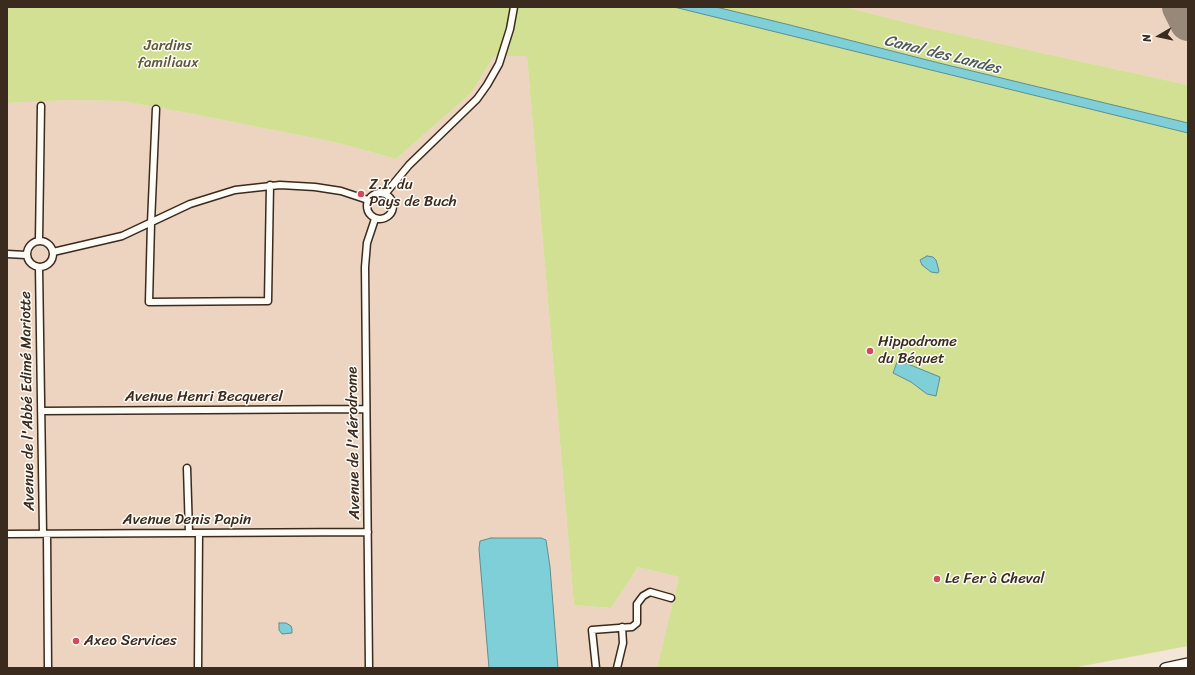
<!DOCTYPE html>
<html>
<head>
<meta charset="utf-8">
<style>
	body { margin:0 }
	#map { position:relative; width:1195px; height:675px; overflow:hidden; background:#f3e5d7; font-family:Sriracha,sans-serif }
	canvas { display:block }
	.frame { position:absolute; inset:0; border:8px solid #3b2a1e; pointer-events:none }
	.north { position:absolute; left:1139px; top:16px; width:40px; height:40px; -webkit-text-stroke:3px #fdfcf7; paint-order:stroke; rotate:261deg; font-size:11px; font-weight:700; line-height:16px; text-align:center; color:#3b2a1e }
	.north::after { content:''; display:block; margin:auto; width:14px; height:18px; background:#3b2a1e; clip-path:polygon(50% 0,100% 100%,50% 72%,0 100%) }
</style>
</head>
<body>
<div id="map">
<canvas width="1195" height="675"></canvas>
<div class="frame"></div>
<div class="north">N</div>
</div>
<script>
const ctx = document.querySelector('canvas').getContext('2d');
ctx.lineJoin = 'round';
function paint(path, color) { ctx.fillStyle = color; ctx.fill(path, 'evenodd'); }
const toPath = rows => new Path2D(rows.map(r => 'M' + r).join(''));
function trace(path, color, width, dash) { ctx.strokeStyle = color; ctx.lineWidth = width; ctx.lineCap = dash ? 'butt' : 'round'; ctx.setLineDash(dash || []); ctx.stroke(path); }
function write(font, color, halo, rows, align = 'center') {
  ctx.font = font + ' Sriracha,sans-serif'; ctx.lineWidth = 3; ctx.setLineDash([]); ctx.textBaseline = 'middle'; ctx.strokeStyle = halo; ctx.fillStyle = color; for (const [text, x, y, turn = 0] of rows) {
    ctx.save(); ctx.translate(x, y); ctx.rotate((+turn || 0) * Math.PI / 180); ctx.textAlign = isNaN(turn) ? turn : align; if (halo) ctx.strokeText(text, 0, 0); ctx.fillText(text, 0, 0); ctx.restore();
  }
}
const built = toPath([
	[845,7,1188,7,1188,85,924,27],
	[494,56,527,56,574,605,611,608,638,567,679,577,657,668,7,668,7,103,66,100,123,101,193,114,339,143,396,159,471,93]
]);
const green = toPath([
	[7,7,845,7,924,27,1188,85,1188,646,1072,668,657,668,679,577,638,567,611,608,574,605,527,56,494,56,471,93,396,159,339,143,193,114,123,101,66,100,7,103]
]);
const water = toPath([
	[674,7,716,7,786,24,939,63,1188,123,1188,133,674,7],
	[927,256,933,257,936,260,939,271,938,273,931,272,922,265,920,260,927,256],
	[898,361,903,362,940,377,936,396,927,394,911,382,893,373,897,362,898,361],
	[491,538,541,538,546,540,550,567,558,668,489,668,479,549,480,541,491,538],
	[279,623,286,623,291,626,292,629,292,633,282,634,279,630,279,623]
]);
const runway = toPath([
	[1180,7,1188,23]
]);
const minor = toPath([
	[156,109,151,223,149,302,268,301,270,185],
	'367 206a13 13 0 1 1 26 0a13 13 0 1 1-26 0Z',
	[385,194,409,165,477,99,487,85,499,64,510,29,514,7],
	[39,240,41,106],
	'27 254a13 13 0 1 1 26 0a13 13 0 1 1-26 0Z',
	[53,252,122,236,190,204,235,190,280,185,315,187,341,191,368,200],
	[7,254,26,255],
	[39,267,43,534],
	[41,411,366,409],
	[187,468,189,533],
	[7,534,368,532],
	[47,534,48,668],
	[198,668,199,533],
	[369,668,365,267,367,243,375,219],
	[596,668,592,630,632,627,637,623,637,604,643,596,650,592,671,598],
	[617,668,623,643,622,627]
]);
const secondary = toPath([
	[1165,668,1188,663]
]);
const markers = [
	[361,194,4,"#d1495b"],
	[870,351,4,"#d1495b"],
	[937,579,4,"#d1495b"],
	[76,641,4,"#d1495b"]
];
const parkNames = [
	["Jardins",168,46],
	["familiaux",168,63]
];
const poiNames = [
	["Z.I. du",369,185],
	["Pays de Buch",369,202],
	["Hippodrome",878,342],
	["du Béquet",878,359],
	["Le Fer à Cheval",945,579],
	["Axeo Services",84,641]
];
const streetNames = [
	["Avenue Henri Becquerel",204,397],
	["Avenue de l'Abbé Edimé Mariotte",28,401,-91],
	["Avenue de l'Aérodrome",354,443,-91],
	["Avenue Denis Papin",187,520]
];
const waterNames = [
	["Canal des Landes",942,55,14]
];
paint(built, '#ecd4c0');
paint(green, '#d1e093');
paint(water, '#7ecfd7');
trace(water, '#638d8d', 1);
trace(runway, '#97887a', 36);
trace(minor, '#3b2a1e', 9);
trace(secondary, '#3b2a1e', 12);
trace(minor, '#fdfcf7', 6);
trace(secondary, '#fdfcf7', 9);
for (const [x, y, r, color] of markers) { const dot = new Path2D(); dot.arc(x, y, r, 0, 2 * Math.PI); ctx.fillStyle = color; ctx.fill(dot); trace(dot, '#fdfcf7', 1.5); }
write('15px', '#60583b', '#fdfcf7', parkNames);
write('15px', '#3b2a1e', '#fdfcf7', poiNames, 'left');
write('15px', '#3b2a1e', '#fdfcf7', streetNames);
write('italic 16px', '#4f5c56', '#fdfcf7', waterNames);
</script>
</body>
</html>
